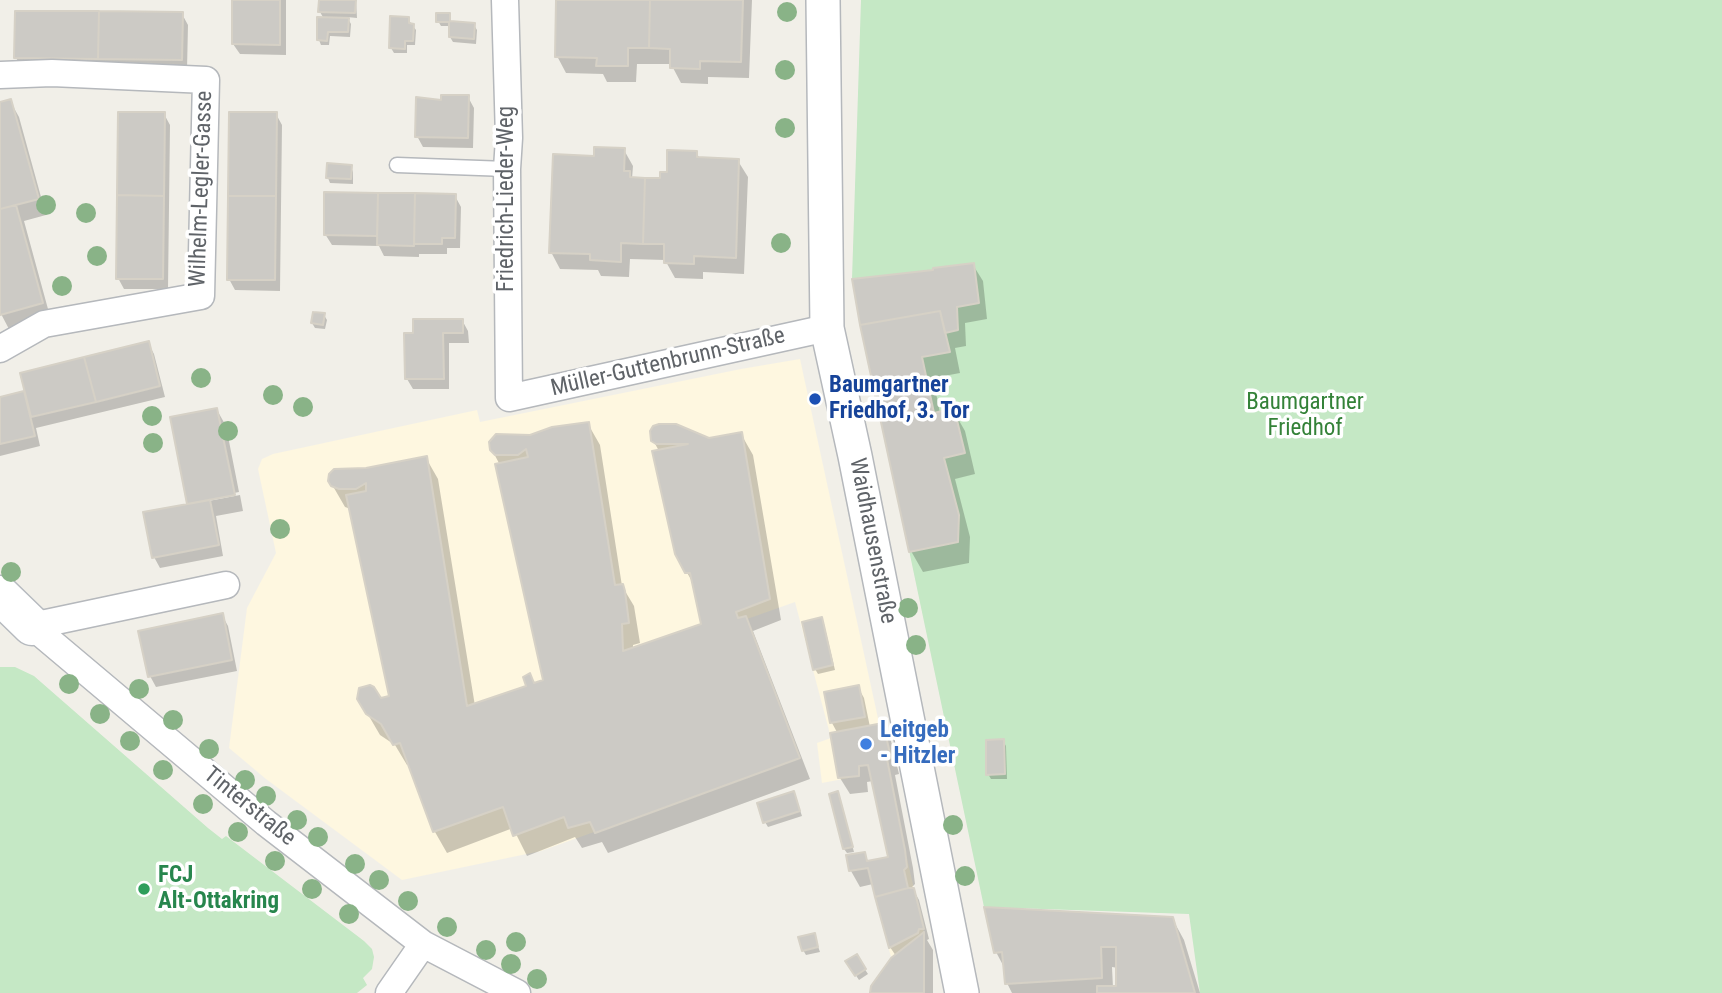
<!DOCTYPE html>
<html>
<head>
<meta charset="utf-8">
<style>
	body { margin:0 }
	canvas { display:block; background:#f1efe8 }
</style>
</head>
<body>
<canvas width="1722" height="993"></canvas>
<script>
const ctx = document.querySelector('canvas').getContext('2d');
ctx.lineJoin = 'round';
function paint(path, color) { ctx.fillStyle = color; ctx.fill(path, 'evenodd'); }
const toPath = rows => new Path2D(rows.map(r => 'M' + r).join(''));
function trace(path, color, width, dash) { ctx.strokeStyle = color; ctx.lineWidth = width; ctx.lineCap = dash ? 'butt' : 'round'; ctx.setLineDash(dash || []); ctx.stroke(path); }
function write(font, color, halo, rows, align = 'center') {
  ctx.font = font + ' "Roboto Condensed",sans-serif'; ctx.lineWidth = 7; ctx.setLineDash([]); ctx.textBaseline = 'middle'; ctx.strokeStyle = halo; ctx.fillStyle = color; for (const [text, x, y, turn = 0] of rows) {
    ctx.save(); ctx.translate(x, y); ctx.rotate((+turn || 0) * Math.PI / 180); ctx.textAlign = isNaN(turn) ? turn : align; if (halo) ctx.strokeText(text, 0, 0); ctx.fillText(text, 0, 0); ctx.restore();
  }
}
const commercial = toPath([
	[800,359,879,723,883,723,891,758,888,760,905,850,924,932,924,993,870,993,871,986,891,957,868,868,849,871,846,855,865,852,867,861,887,857,868,765,859,767,859,776,822,783,817,743,831,738,795,602,747,619,800,758,541,851,402,880,266,779,229,748,247,608,276,553,258,469,262,459,273,454,477,410,480,422,741,369]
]);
const green = toPath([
	[861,0,1722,0,1722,993,1200,993,1189,914,984,907,852,279],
	[0,667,15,667,34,676,208,828,222,839,226,836,364,941,372,949,374,957,372,969,363,978,367,985,357,993,0,993]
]);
const shadow = toPath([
	[234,0,286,0,286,55,240,54,233,44],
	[320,0,356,0,357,18,347,17,351,24,350,37,330,36,329,45,321,45,319,40,324,19,320,12],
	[558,0,752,0,749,78,708,77,708,84,681,83,671,64,637,64,636,82,607,82,603,74,566,73,557,56],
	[182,14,188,25,187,70,22,68,16,58],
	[449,14,452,23,474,25,477,30,476,44,453,42,450,37,451,26,441,26,438,21],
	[408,19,416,30,415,45,407,45,407,53,394,53,391,48],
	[468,97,474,108,473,148,423,147,417,136,443,101],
	[10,101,19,117,46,215,24,221,51,320,10,331,0,312,0,104],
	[164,114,170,125,168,289,124,289,118,278],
	[276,114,282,125,280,291,235,290,229,279],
	[624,150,633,166,632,179,662,180,696,152,700,159,738,161,748,177,744,274,703,272,703,279,675,278,665,260,630,259,629,277,601,276,598,270,560,269,551,252,596,157],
	[351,167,353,172,353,184,330,183,328,178],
	[326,193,455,196,461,207,460,248,447,248,447,254,419,254,419,257,384,256,379,246,332,245,325,234],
	[973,265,983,281,987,319,965,323,966,346,955,348,960,373,933,378,940,413,953,410,965,431,975,474,955,479,970,537,969,563,923,572,911,551,862,325],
	[324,315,327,320,325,329,315,328,312,323],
	[462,320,468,331,469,343,449,343,449,389,413,389,407,379,415,334],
	[148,343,154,354,165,397,36,428,40,446,0,456,0,398,26,392],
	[217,410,226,426,239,492,188,502],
	[588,424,600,445,622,586,634,606,640,643,633,645,633,650,703,625,694,585,676,553,659,451,653,440,708,440,741,434,753,455,781,620,753,631,810,779,608,853,602,842,582,848,575,837,527,856,513,828,447,853,435,832,410,764,407,765,395,745,380,735,359,699,391,697,351,509,345,507,330,481,366,470,426,458,438,479,475,706,529,687,530,676,535,685,545,681,500,465,492,450,530,436],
	[240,495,243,511,216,516,223,556,160,568,154,557,145,513],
	[222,615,228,626,237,671,156,687,150,676],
	[824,624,835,670,818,674,815,669],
	[858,687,864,698,870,727,882,725,891,741,899,774,895,775,913,868,915,884,912,887,919,900,929,939,927,940,933,950,933,993,872,993,896,956,890,947,873,884,860,887,851,871,864,854,869,863,890,859,873,781,867,782,868,792,850,794,840,778,838,734,832,723],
	[1003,741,1006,746,1007,779,991,779,988,774],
	[838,793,854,852,847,853,844,849],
	[796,798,802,816,768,827,765,822],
	[1172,918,1184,940,1200,993,1012,993,1007,983,1005,969,996,952],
	[1112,967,1118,968,1118,988,1113,988],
	[814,935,820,952,806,955,803,950],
	[856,956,868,974,859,980,847,962]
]);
const building = toPath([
	[232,0,280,0,280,45,232,44,232,0],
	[319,0,356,0,355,13,318,12,319,0],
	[556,0,650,0,649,48,628,48,628,66,596,66,597,58,555,57,556,0],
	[650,0,743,0,741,62,700,61,700,69,670,68,670,49,649,48,650,0],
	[15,11,99,11,98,59,14,58,15,11],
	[99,11,183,12,182,60,98,59,99,11],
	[436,13,450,13,450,21,475,23,474,39,449,37,449,22,436,22,436,13],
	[390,16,409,17,409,23,414,24,413,41,405,41,405,49,389,48,390,16],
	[317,17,349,18,348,32,328,32,327,41,317,40,317,17],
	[441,95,469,95,468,138,415,137,416,97,441,100,441,95],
	[11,99,39,199,0,209,0,102,11,99],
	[118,112,165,112,164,196,117,195,118,112],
	[229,112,277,112,276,196,228,196,229,112],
	[594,147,625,148,624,171,630,171,630,177,645,178,643,244,621,243,621,262,590,260,590,254,549,253,553,154,594,156,594,147],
	[667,150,697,151,697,157,739,159,736,258,694,256,694,264,664,263,664,244,643,244,645,178,660,178,660,172,667,172,667,150],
	[327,163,352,165,351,179,326,178,327,163],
	[324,192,378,193,377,236,324,235,324,192],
	[378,193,415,193,414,246,377,245,378,193],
	[415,193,456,194,455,238,442,238,442,244,414,244,415,193],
	[117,195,164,196,163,279,116,279,117,195],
	[228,196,276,196,275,280,227,280,228,196],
	[16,205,43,303,0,315,0,209,16,205],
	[974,263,979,303,957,307,958,330,945,333,940,311,860,325,852,279,933,270,933,268,974,263],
	[940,311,950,352,922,357,934,413,954,408,965,453,944,458,959,515,958,542,909,552,860,325,940,311],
	[313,312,325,313,323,325,311,323,313,312],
	[413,319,463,319,463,333,443,333,444,379,405,379,404,333,413,333,413,319],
	[149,341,160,386,96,402,84,357,149,341],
	[84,357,96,402,31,417,20,373,84,357],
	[24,391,35,436,0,444,0,397,24,391],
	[217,408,235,495,187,504,170,417,217,408],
	[589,422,615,585,623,584,625,591,629,623,622,624,623,651,701,624,690,573,685,573,675,554,652,451,688,444,656,444,651,441,650,431,653,426,659,424,676,424,709,438,742,432,770,599,736,612,738,618,746,616,800,758,595,833,590,822,568,828,564,817,513,836,503,807,433,832,400,743,393,745,381,724,366,714,357,699,359,688,370,685,374,687,381,698,389,696,346,495,366,491,366,483,356,489,339,489,331,486,328,481,329,474,334,469,366,468,427,456,467,706,526,686,523,677,530,673,534,683,543,680,495,464,528,457,526,449,518,455,495,455,490,450,489,442,496,434,530,435,552,427,589,422],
	[210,500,219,545,152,558,143,512,210,500],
	[223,613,232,660,148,677,138,631,223,613],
	[822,617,833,665,813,670,802,622,822,617],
	[859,685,865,717,830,723,824,692,859,685],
	[883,723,891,758,887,759,905,850,907,867,904,870,908,888,875,897,868,868,849,871,846,855,865,852,867,861,888,857,868,765,859,766,859,776,838,778,830,733,883,723],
	[1004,739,1005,774,986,775,986,740,1004,739],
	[794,791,800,811,763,823,757,803,794,791],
	[838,791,853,847,843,849,829,794,838,791],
	[908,888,914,888,924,929,919,929,918,933,889,948,875,897,908,888],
	[984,907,1173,917,1195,993,1097,993,1097,986,1116,986,1116,947,1101,947,1102,978,1005,984,1002,952,994,953,984,907],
	[924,932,924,993,870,993,871,986,891,958,924,932],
	[815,933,818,947,802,951,798,937,815,933],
	[857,954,866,969,855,976,845,961,857,954]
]);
const service = toPath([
	[397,165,507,169]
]);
const minor = toPath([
	[505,0,509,138,507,169,509,398,827,328],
	[0,75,52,73,206,80,201,296,44,324,0,349],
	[32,626,266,823,423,944,517,993],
	[32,626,226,585],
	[389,993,423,944]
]);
const tertiary = toPath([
	[823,0,827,328,855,456,962,993]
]);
const secondary = toPath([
	[0,595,32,626]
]);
const trees = [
	[787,12],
	[785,70],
	[785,128],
	[46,205],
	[86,213],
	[781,243],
	[97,256],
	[62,286],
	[201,378],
	[273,395],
	[303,407],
	[152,416],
	[228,431],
	[153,443],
	[280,529],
	[11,572],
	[908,608],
	[916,645],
	[69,684],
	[139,689],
	[100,714],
	[173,720],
	[130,741],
	[209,749],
	[163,770],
	[245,780],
	[266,796],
	[203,804],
	[297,820],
	[953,825],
	[238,832],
	[318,837],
	[275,861],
	[355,864],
	[965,876],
	[379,880],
	[312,889],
	[408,901],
	[349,914],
	[447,927],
	[516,942],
	[486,950],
	[511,964],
	[537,979]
];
const markers = [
	[815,399,7,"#1a4fb4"],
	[866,744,7,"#3f7fe0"],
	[144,889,7,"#2e9e5b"]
];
const streetNames = [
	["Wilhelm-Legler-Gasse",202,189,-88],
	["Friedrich-Lieder-Weg",507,199,-90],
	["Müller-Guttenbrunn-Straße",668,363,-13],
	["Waidhausenstraße",872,541,79],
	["Tinterstraße",249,807,39]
];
const transitNames = [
	["Baumgartner",829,386],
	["Friedhof, 3. Tor",829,412]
];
const parkNames = [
	["Baumgartner",1305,403],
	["Friedhof",1305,429]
];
const shopNames = [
	["Leitgeb",880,731],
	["- Hitzler",880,757]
];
const leisureNames = [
	["FCJ",158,876],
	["Alt-Ottakring",158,902]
];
paint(commercial, '#fef7e0');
paint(green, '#c5e8c5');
paint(shadow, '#0003');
paint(building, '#cccac5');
trace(building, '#d6d1c6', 2);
trace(service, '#b5b8bc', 17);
trace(minor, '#b5b8bc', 29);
trace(tertiary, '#b5b8bc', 36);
trace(secondary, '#b6babf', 41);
trace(service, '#fff', 14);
trace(minor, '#fff', 26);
trace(tertiary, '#fff', 33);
trace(secondary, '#fff', 38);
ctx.fillStyle = '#89b387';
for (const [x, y] of trees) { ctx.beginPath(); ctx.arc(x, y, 10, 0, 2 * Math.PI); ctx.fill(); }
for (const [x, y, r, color] of markers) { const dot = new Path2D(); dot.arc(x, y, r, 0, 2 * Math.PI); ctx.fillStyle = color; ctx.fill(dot); trace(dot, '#fff', 2.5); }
write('23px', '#5f6368', '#fff', streetNames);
write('bold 23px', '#164399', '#fff', transitNames, 'left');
write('23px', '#348238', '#fff', parkNames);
write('bold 23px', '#366cbe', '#fff', shopNames, 'left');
write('bold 23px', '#27864d', '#fff', leisureNames, 'left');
</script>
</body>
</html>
